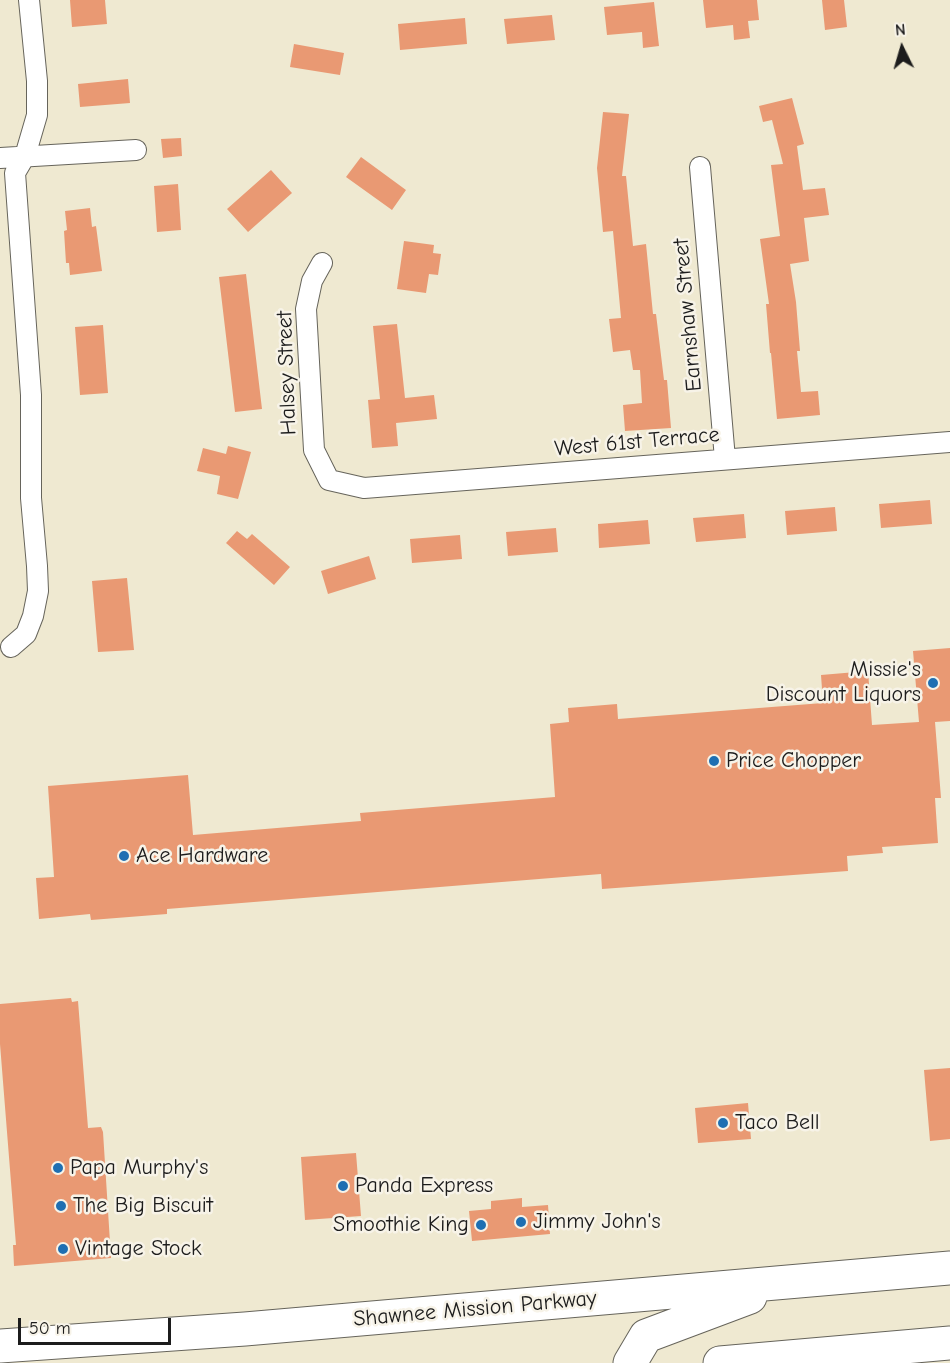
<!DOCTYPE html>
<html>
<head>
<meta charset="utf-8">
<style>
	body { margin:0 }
	#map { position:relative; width:950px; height:1363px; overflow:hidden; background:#efe9d1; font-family:"Comic Neue",sans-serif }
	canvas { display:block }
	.north { position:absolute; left:872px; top:18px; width:60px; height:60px; -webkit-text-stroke:4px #f7f3e8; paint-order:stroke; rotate:355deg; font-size:16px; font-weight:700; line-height:24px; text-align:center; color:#1c1c1c }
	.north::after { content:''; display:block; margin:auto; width:21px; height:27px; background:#1c1c1c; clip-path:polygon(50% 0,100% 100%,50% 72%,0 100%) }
	.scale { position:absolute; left:18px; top:1318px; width:153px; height:27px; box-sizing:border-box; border:3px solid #1c1c1c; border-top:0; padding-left:8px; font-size:18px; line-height:21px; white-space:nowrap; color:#1c1c1c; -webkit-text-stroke:4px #f7f3e8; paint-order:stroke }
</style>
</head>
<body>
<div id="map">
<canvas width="950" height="1363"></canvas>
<div class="north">N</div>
<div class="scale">50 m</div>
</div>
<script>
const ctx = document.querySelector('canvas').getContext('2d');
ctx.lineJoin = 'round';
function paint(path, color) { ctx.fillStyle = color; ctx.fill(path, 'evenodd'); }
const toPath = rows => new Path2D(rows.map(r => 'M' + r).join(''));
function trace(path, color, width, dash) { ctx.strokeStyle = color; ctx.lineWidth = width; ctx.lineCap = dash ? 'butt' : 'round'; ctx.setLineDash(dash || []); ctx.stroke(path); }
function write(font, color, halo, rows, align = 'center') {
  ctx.font = font + ' "Comic Neue",sans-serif'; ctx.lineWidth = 5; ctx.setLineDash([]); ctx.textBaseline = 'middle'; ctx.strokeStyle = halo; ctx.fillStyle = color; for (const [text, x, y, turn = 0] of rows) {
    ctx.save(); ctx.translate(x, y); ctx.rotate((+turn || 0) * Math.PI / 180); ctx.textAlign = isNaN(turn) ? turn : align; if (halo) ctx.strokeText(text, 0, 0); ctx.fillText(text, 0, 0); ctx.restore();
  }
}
const building = toPath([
	[70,0,105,0,107,24,72,27],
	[703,0,757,0,759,20,748,21,750,38,734,40,733,25,706,28],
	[822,0,844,0,847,27,825,30],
	[654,2,659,46,643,48,642,32,607,35,604,7],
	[552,15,555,40,507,44,504,19],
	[465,18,467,44,400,50,398,24],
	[294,44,344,53,340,75,290,67],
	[128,79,130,103,80,107,78,84],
	[792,98,804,144,797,146,803,190,825,188,829,215,804,218,809,261,790,264,796,302,800,351,797,351,801,392,818,391,820,415,777,419,771,353,770,353,766,304,769,304,760,239,780,236,771,165,783,164,772,120,763,122,759,106],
	[603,112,629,114,622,176,626,176,633,246,646,244,653,314,656,314,664,380,667,380,671,428,625,431,623,405,642,403,640,370,633,370,630,350,613,352,609,319,621,318,613,231,603,232,597,168],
	[181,138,182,156,163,158,161,139],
	[361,157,406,190,392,210,346,177],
	[271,170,292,193,248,232,227,209],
	[178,184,181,230,157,232,154,186],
	[90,208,92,227,96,226,102,271,70,275,69,263,66,263,64,231,67,230,65,211],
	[404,241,434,245,433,253,441,254,438,275,429,274,426,293,397,289],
	[246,274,262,409,235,412,219,277],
	[397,324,405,398,434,395,437,419,396,423,398,446,372,448,368,400,380,399,373,326],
	[103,325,108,393,80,395,75,327],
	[228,446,251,452,238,499,217,494,220,476,197,471,203,448,226,454],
	[930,500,932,524,881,528,879,504],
	[835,507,837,531,787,535,785,511],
	[744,514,746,538,696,542,693,518],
	[648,520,650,544,599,548,598,524],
	[556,528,558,552,508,556,506,532],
	[237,531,247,539,252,534,290,567,274,585,226,543],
	[460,535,462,559,412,563,410,539],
	[369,556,376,579,328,594,321,571],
	[127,578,134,650,98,652,92,581],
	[950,648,950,721,935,722,941,798,935,798,938,843,882,847,883,853,847,856,848,871,602,889,601,874,167,909,167,914,91,920,90,914,39,919,36,878,54,877,48,786,188,775,193,835,361,821,360,813,555,797,550,724,569,722,568,708,617,704,618,719,823,703,821,675,868,671,872,725,919,722,913,651],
	[71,998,72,1002,78,1001,88,1128,101,1127,103,1132,111,1258,14,1266,13,1245,16,1245,0,1044,0,1004],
	[950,1068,950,1139,930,1141,924,1070],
	[748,1103,751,1139,698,1143,695,1108],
	[356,1153,361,1216,305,1220,301,1157],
	[522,1198,522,1207,548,1205,550,1234,472,1241,469,1211,491,1209,491,1201]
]);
const minor = toPath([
	[0,158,136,150],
	[700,167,725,459],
	[322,263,312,281,306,309,314,450,329,480,364,488,950,442],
	[11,647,26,634,33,616,38,591,37,566,31,498,31,395,15,173,25,156,37,115,37,81,29,0]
]);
const trunk = toPath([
	[0,1346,245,1329,950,1268],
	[630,1363,646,1336,750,1297],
	[720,1363,950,1343]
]);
const markers = [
	[933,683,6,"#1f6fb2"],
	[714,761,6,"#1f6fb2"],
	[124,856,6,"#1f6fb2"],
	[723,1123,6,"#1f6fb2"],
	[58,1168,6,"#1f6fb2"],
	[343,1186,6,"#1f6fb2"],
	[61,1206,6,"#1f6fb2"],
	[521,1222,6,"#1f6fb2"],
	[481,1225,6,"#1f6fb2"],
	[63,1249,6,"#1f6fb2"]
];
const streetNames = [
	["Earnshaw Street",688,315,-95],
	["Halsey Street",287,373,-92],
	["West 61st Terrace",637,442,-5],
	["Shawnee Mission Parkway",475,1309,-5]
];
const poiNames = [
	["Missie's",921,670,"right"],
	["Discount Liquors",921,695,"right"],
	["Price Chopper",726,761],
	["Ace Hardware",136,856],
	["Taco Bell",735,1123],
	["Papa Murphy's",70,1168],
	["Panda Express",355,1186],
	["The Big Biscuit",73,1206],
	["Jimmy John's",533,1222],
	["Smoothie King",469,1225,"right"],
	["Vintage Stock",75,1249]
];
paint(building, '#e99973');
trace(minor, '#66645b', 22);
trace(trunk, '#66645b', 35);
trace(minor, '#fff', 20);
trace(trunk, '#fff', 33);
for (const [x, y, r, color] of markers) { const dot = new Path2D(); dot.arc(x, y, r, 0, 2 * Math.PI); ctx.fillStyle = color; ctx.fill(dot); trace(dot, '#f7f3e8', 2); }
write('22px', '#1c1c1c', '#f7f3e8', streetNames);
write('22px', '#1c1c1c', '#f7f3e8', poiNames, 'left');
</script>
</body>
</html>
